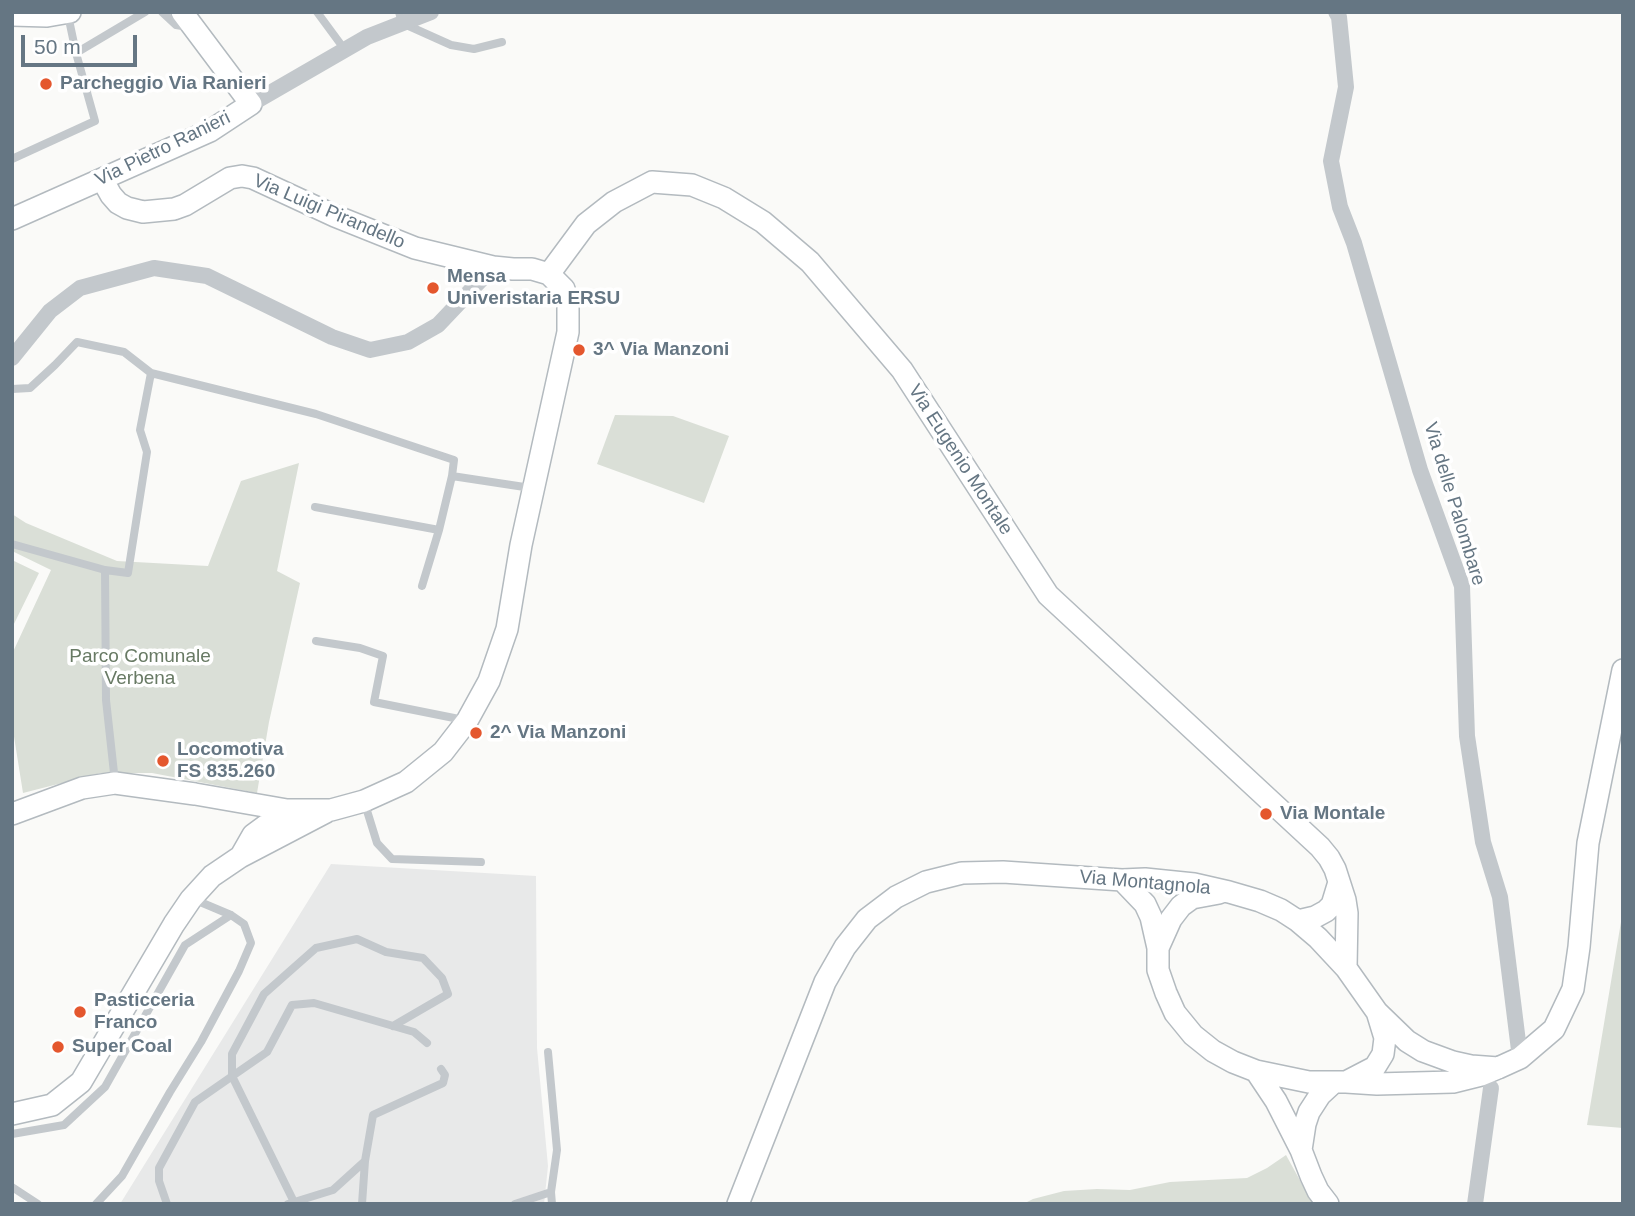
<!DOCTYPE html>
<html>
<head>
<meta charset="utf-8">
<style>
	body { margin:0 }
	#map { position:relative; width:1635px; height:1216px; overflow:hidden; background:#fafaf8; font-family:Arial,sans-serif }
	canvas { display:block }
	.frame { position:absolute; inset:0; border:14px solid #657683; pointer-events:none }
	.scale { position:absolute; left:21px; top:35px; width:116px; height:32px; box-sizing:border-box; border:4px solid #657683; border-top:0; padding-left:9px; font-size:21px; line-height:24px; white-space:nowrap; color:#657683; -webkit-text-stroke:5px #fff; paint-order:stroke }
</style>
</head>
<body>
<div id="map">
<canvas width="1635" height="1216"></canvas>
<div class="frame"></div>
<div class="scale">50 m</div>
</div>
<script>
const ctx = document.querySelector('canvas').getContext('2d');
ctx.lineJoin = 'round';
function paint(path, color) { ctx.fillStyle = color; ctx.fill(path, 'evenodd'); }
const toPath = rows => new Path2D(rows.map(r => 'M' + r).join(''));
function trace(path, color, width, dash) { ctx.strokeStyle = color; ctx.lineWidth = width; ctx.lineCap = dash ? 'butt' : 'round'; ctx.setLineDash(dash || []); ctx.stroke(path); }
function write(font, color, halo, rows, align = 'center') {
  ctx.font = font + ' Arial,sans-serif'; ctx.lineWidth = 7; ctx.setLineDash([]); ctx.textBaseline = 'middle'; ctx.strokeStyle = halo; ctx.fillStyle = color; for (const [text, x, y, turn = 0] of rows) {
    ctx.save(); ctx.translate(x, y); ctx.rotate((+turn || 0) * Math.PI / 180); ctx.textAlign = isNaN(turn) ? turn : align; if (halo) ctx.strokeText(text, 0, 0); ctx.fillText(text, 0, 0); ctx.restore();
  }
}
const built = toPath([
	[331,864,536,876,537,1048,548,1166,544,1204,120,1204]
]);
const green = toPath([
	[615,415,673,416,729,436,704,503,597,464],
	[299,463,277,571,300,583,269,722,257,793,152,773,101,773,23,793,12,724,12,654,51,570,12,551,12,514,26,523,117,561,208,566,241,481],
	[12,560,39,573,12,628],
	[1623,910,1623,1128,1587,1125],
	[1286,1155,1313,1204,1023,1204,1033,1199,1064,1191,1097,1189,1130,1190,1170,1182,1247,1178,1267,1168]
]);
const lane = toPath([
	[162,12,176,25,188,27],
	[317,12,345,50],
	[399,12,402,23,451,45,474,49,502,42],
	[68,15,76,53],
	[12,159,95,121,76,53,145,12],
	[12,389,30,388,55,365,77,342,124,352,151,373,316,414,454,460,452,476],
	[315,507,439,530],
	[12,544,105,570,106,700,115,782],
	[105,570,128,573,147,452,140,430,151,373],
	[422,586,439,530,452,476,531,488],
	[316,641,360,648,383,656,374,702,464,720],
	[364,801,377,843,392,859,481,862],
	[548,1052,557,1150,551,1192,552,1204],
	[12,1134,64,1125,105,1087,185,945,231,915],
	[12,1187,38,1204],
	[294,1202,232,1076,232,1054,264,994,316,948,357,939,386,952,423,958,442,978,448,994,393,1026],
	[96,1204,122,1176,170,1092,201,1042,239,971,251,943,244,924,231,915,193,899],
	[167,1204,159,1181,159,1168,195,1102,267,1052,292,1005,314,1003,414,1032,427,1043],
	[288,1204,333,1190,365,1161,373,1115,443,1083,445,1075,441,1069],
	[362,1204,365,1161],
	[515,1204,551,1192]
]);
const street = toPath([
	[1336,12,1339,17,1346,87,1331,161,1340,207,1354,243,1420,470,1462,586,1467,736,1483,842,1500,897,1520,1058],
	[251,104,367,37,431,12],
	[12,358,50,311,80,288,154,268,207,276,332,337,370,350,408,342,438,325,493,267],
	[1475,1204,1491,1088]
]);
const secondary = toPath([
	[12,15,47,16,70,12],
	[12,219,210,131,251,104,182,12],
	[549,274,586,224,614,202,652,182,692,185,724,198,763,222,810,262,902,370,1048,595,1320,847,1329,858,1335,869,1345,900,1347,913,1346,968],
	[12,814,82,788,115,783,195,794,287,810,331,810,364,801,406,782,443,752,467,721,489,681,507,629,521,545,568,332,568,306,564,289,549,274,532,269,513,269,493,267,415,248,335,216,253,178,242,176,230,178,185,205,174,209,143,212,127,208,118,203,111,195,102,179],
	[241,856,253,835,287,810],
	[1122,880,1145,904,1151,917,1158,948,1158,970,1166,993,1175,1013,1193,1035,1213,1051,1233,1062,1256,1071,1309,1082,1346,1082,1377,1084,1453,1082,1481,1075,1498,1068,1520,1058,1554,1029,1573,989,1579,947,1588,843,1623,670],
	[1298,921,1315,917,1326,911,1332,905,1339,882],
	[1158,948,1171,919,1181,906,1192,898,1219,893],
	[1256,1071,1276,1101,1301,1150,1311,1176,1318,1191,1328,1204],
	[1348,1081,1375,1067,1383,1054,1385,1038,1378,1015],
	[12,1114,52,1105,81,1082,174,924,191,899,212,876,240,857,326,812],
	[1301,1150,1305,1124,1309,1112,1320,1095,1333,1083],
	[738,1204,825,982,845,947,867,919,896,897,926,882,962,873,1003,872,1122,880,1145,879,1194,884,1229,892,1260,901,1281,910,1298,921,1318,938,1346,968,1377,1012,1407,1041,1423,1051,1453,1062,1471,1066,1498,1068]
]);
const markers = [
	[46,84,7,"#e4572e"],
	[433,288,7,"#e4572e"],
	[579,350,7,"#e4572e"],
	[476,733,7,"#e4572e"],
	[163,761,7,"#e4572e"],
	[1266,814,7,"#e4572e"],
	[80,1012,7,"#e4572e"],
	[58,1047,7,"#e4572e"]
];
const poiNames = [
	["Parcheggio Via Ranieri",60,84],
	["Mensa",447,277],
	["Univeristaria ERSU",447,299],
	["3^ Via Manzoni",593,350],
	["2^ Via Manzoni",490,733],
	["Locomotiva",177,750],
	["FS 835.260",177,772],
	["Via Montale",1280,814],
	["Pasticceria",94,1001],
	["Franco",94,1023],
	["Super Coal",72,1047]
];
const streetNames = [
	["Via Pietro Ranieri",163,149,-26],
	["Via Luigi Pirandello",329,212,23],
	["Via Eugenio Montale",960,460,57],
	["Via delle Palombare",1454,504,73],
	["Via Montagnola",1145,883,5]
];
const parkNames = [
	["Parco Comunale",140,657],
	["Verbena",140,679]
];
paint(built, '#e8e9e9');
paint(green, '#dadfd7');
trace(secondary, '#b3babf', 24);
trace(lane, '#c3c8cc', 8);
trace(street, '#c3c8cc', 16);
trace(secondary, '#fff', 21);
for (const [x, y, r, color] of markers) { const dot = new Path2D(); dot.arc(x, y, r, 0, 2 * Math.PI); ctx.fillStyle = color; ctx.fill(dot); trace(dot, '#fff', 2.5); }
write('bold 19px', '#657683', '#fff', poiNames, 'left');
write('19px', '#657683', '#fff', streetNames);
write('19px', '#687a64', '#fff', parkNames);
</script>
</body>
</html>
